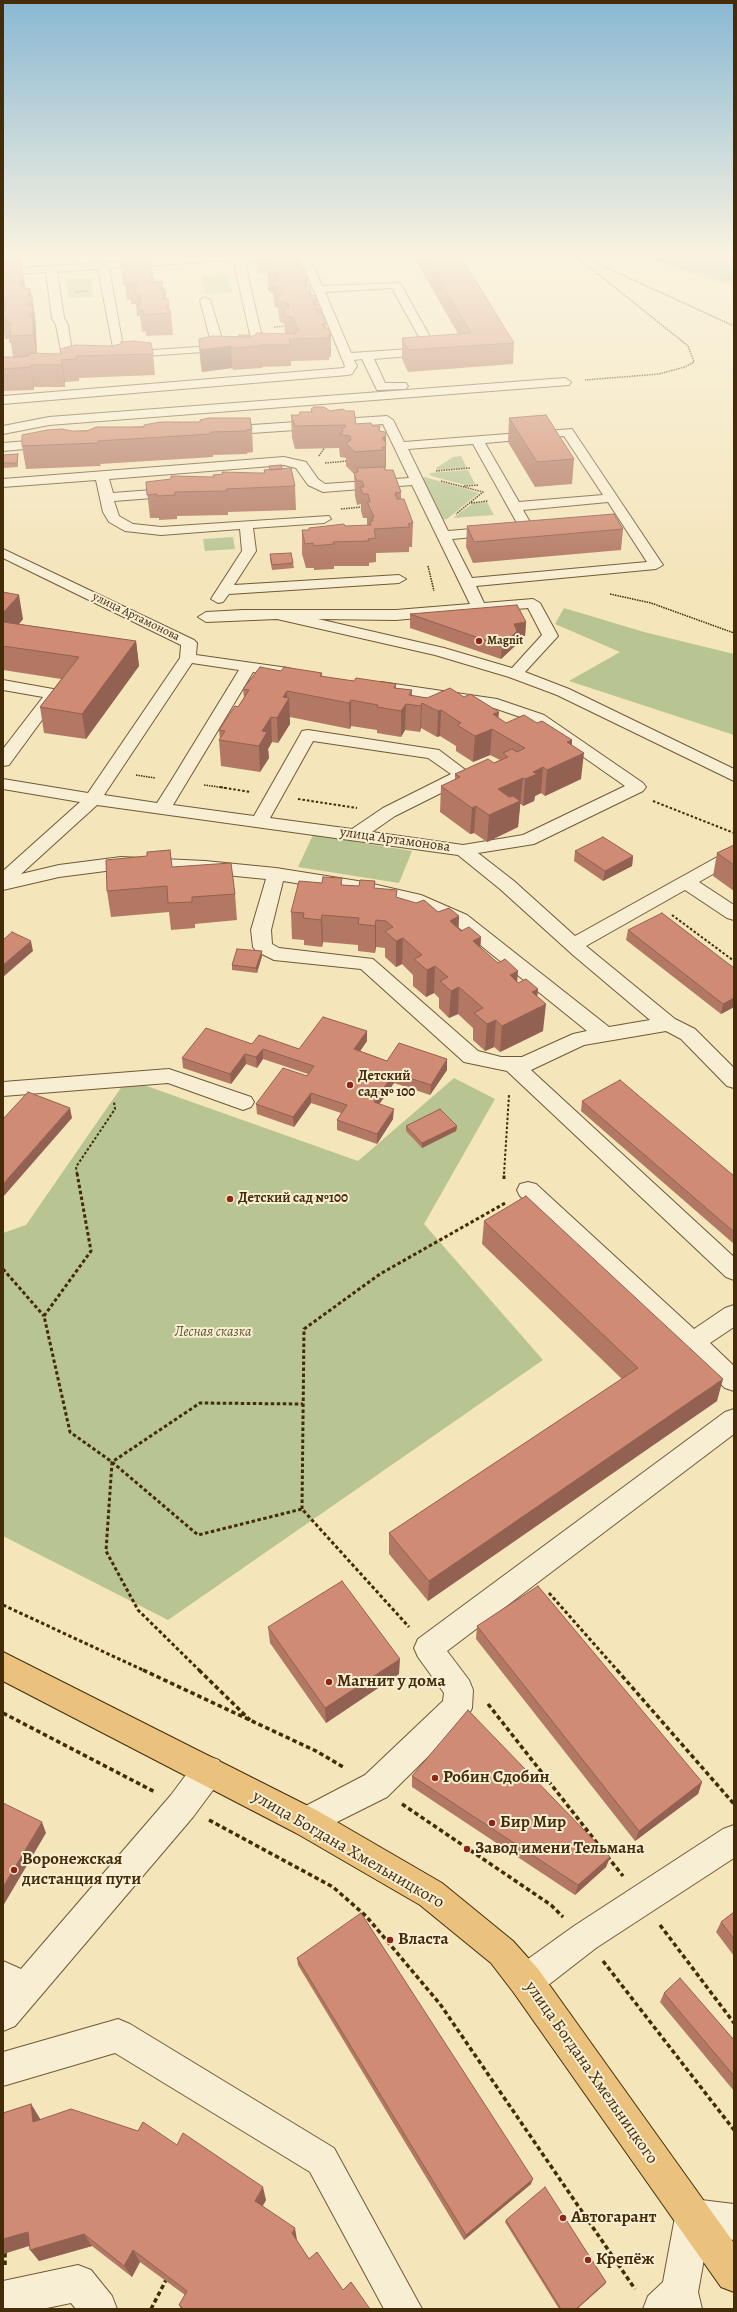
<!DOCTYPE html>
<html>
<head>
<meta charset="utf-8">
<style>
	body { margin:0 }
	#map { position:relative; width:737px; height:2312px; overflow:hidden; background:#f4e5bb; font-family:Alegreya,serif }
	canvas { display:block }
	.frame { position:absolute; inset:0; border:4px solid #442c09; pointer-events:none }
</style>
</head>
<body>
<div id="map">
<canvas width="737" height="2312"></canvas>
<div class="frame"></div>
</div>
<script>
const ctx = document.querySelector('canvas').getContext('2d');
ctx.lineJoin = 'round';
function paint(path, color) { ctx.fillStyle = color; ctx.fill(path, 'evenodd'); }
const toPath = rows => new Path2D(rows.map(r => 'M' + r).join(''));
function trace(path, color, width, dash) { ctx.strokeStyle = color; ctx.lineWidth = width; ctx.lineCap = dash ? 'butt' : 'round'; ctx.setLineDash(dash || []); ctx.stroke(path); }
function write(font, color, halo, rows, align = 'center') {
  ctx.font = font + ' Alegreya,serif'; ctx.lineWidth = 4; ctx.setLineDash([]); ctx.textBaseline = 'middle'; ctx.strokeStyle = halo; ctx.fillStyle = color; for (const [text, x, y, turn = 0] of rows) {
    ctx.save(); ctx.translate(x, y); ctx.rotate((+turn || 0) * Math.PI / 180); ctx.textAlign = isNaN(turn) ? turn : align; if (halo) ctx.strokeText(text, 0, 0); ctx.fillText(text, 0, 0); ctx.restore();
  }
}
const green = toPath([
	[640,257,648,257,734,280,734,286],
	[227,275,233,292,206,294,201,276],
	[91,278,94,297,68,298,66,280],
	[461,456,467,468,437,470,436,468,453,457],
	[468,470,475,484,465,485,431,476,429,473],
	[425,477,479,493,447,519,439,520,421,478],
	[487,502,494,515,453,518,473,503],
	[233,537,235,549,205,551,203,539],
	[564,608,644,632,734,654,734,735,569,681,620,652,555,624],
	[313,835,412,851,399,883,298,867],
	[454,1078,495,1099,424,1224,543,1360,168,1620,3,1536,3,1233,26,1225,127,1079,358,1161]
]);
const water = toPath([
	[648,257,734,257,734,280,654,259,648,257]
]);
const pathFar3 = toPath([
	[577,257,688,346,694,362,685,367,659,374,585,380],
	[583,257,734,326],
	[75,292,88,291],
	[274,327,287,326],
	[319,456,325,447],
	[325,463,348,461],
	[436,471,470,468],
	[441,481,483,492,456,514],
	[464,486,479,485],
	[471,503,488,501],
	[341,509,362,507],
	[428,566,434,591],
	[610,594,651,603,734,633],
	[136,775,155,778],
	[204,785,226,788]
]);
const pathFar2 = toPath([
	[220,787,250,792],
	[298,799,357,808],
	[653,801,734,833],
	[672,915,734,961],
	[77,1174,76,1167,115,1109,114,1102],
	[504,1174,509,1095]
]);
const pathFar1 = toPath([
	[77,1173,91,1251,44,1316,70,1432,112,1462,198,1535,302,1509,409,1627],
	[504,1179,504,1173],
	[3,1269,44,1316],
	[302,1509,304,1329,380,1274,507,1202],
	[549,1593,618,1671],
	[3,1605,145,1671],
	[200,1671,138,1610,106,1551,112,1462,200,1403,303,1404]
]);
const path = toPath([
	[143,1670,316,1751,345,1768],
	[199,1670,250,1720],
	[617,1670,734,1804],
	[488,1704,601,1848],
	[3,1713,155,1792],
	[402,1804,551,1905,563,1917],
	[209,1820,333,1887,366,1916,440,2004,635,2289],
	[607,1856,623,1876],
	[660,1925,734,2023],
	[603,1961,734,2130],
	[5,2253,5,2265],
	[151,2309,166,2280]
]);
const minor = toPath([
	[194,257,290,257,285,260,245,263,264,346,262,348,115,358,98,269,57,272,64,318,68,325,73,359,67,363,63,361,56,325,52,318,46,272,3,275,3,269,194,257],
	[221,261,234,263,252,343,224,345,210,300,205,297,200,300,212,346,124,352,109,268,221,261],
	[300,257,310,257,322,286,400,283,438,351,432,354,374,359,385,383,406,383,408,386,406,389,377,390,362,359,354,360,357,366,352,374,348,375,3,404,3,396,344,368,345,366,300,257],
	[392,288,425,348,351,353,325,292,392,288],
	[565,378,571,382,569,385,49,425,3,434,3,426,49,417,565,378],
	[387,416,393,420,404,442,572,429,663,565,656,569,476,586,484,603,533,599,540,603,558,636,525,672,569,689,734,769,734,781,557,695,509,677,435,655,277,619,206,622,198,617,206,612,243,610,396,610,470,604,412,485,323,492,308,485,296,468,284,465,109,479,113,493,178,488,185,492,178,496,114,501,119,516,133,524,161,527,329,516,331,519,324,523,253,528,256,551,234,585,399,575,406,579,399,583,229,594,223,602,218,603,211,599,242,551,240,529,161,535,125,531,109,522,103,512,96,480,3,487,3,479,284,457,306,462,318,479,325,484,409,478,383,424,222,435,216,431,222,427,387,416],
	[564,436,603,495,519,502,485,443,564,436],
	[473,444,522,532,532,532,534,529,523,510,608,502,647,562,472,578,452,539,496,535,503,531,496,527,448,531,408,449,473,444],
	[528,608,542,635,512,668,444,648,318,619,396,620,528,608],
	[52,439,57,440,58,443,57,446,3,451,3,443,52,439],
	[3,549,194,640,197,643,196,655,288,668,294,670,296,673,294,676,288,678,253,672,173,805,254,816,300,735,302,731,308,730,439,750,472,775,469,779,395,816,372,832,463,845,523,835,625,786,532,721,494,708,375,690,373,687,375,684,381,682,497,699,544,715,643,783,646,787,643,791,534,844,478,853,514,881,575,936,728,851,734,850,734,862,699,882,734,905,734,920,727,918,685,890,586,946,675,1019,695,1029,734,1068,734,1088,727,1086,681,1039,666,1031,584,1045,531,1070,734,1257,734,1280,726,1277,507,1071,464,1062,361,969,274,960,256,951,253,947,251,930,266,879,205,873,121,869,59,877,3,890,3,871,80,802,3,789,3,779,88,793,180,658,181,645,3,558,3,549],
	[192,663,239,670,171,781,157,803,104,795,192,663],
	[313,741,428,758,451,774,383,808,352,829,270,818,313,741],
	[97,805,458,855,500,889,573,955,650,1020,609,1027,467,915,421,895,364,882,276,868,205,861,121,857,59,865,21,874,97,805],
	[283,881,364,894,415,905,453,923,587,1031,573,1034,522,1057,501,1057,478,1051,373,959,279,948,272,944,271,930,283,881],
	[3,680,53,689,59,691,61,694,9,765,3,766,3,749,43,697,3,690,3,680],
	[169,1069,251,1097,254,1102,251,1107,243,1110,168,1083,3,1096,3,1082,169,1069],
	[528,1182,536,1184,694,1329,725,1308,734,1305,734,1327,710,1343,734,1366,734,1391,725,1388,520,1196,517,1190,520,1184,528,1182],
	[734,1409,734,1434,447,1651,469,1680,473,1690,472,1708,467,1718,387,1797,307,1837,296,1833,292,1822,296,1811,365,1775,443,1701,444,1693,418,1657,414,1648,418,1639,725,1412,734,1409],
	[208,1756,219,1760,223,1771,219,1782,193,1817,15,2026,3,2031,3,1961,21,1969,171,1795,197,1760,208,1756],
	[734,1825,734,1858,596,1948,538,1993,526,1997,514,1993,510,1981,514,1969,574,1926,723,1829,734,1825],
	[118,2019,130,2024,334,2148,422,2309,384,2309,310,2172,115,2053,3,2086,3,2052,118,2019],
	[693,2199,734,2204,734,2240,708,2237,698,2292,702,2309,643,2309,648,2296,663,2282,675,2217,680,2204,693,2199],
	[78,2265,91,2270,112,2296,117,2309,76,2309,71,2303,42,2309,3,2309,3,2281,78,2265]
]);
const major = toPath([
	[3,1652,318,1811,442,1883,513,1941,538,1969,734,2243,734,2292,721,2287,514,1993,491,1963,420,1905,296,1833,3,1681,3,1652]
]);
const wall = toPath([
	[123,257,149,257,149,259,150,259,151,269,152,269,153,279,155,282,162,281,163,289,166,295,166,299,169,305,169,310,171,313,173,335,146,336,146,331,142,332,140,316,137,316,136,304,131,304,131,300,127,300,125,285,123,285,120,259,123,259],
	[256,257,298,257,300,263,300,268,304,271,305,276,308,281,308,285,311,291,312,296,317,300,317,305,322,310,322,314,326,324,326,328,331,335,331,357,329,357,329,360,291,361,291,366,262,367,262,368,233,370,232,368,202,372,200,361,199,339,251,337,285,334,284,323,280,322,279,317,278,308,275,307,274,302,273,293,269,292,268,288,267,273,258,272,257,268],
	[414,257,461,257,514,343,513,364,408,372,402,359,402,338,458,334],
	[21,259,24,279,25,288,30,288,32,295,36,327,37,354,153,354,155,375,79,378,79,381,65,382,65,387,34,387,34,390,3,391,3,357,13,357,11,343,9,343,9,339,5,339,3,325,3,260],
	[311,409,330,411,356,424,372,426,386,436,386,466,385,469,401,492,401,499,413,523,412,547,409,547,409,552,376,553,376,562,369,563,369,566,334,566,334,569,314,570,314,568,306,568,302,554,302,530,309,530,309,528,345,526,367,526,367,518,363,518,361,511,361,504,357,505,355,496,354,474,346,466,346,458,340,457,339,448,295,449,292,438,291,415,299,415,311,412],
	[509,418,574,459,572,484,535,487,508,442],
	[200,422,252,429,253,452,247,453,247,454,213,455,213,457,100,464,101,466,26,469,22,446,72,431],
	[3,455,18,458,18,467,3,468],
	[269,466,282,469,295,486,296,510,228,512,228,515,177,516,177,519,159,520,159,518,150,518,146,482,214,477,265,473,264,470,269,470],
	[467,526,623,529,621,550,473,563,466,547],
	[270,554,293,563,294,568,272,570,270,559],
	[3,592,23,619,19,624,136,641,139,666,86,739,44,733,40,707,61,679,3,670],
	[410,614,526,622,525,636,516,637,516,645,501,659,410,628],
	[281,671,322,673,322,677,354,681,396,684,396,688,412,690,412,696,498,718,506,723,537,723,572,740,572,745,581,779,545,796,541,793,535,796,534,801,523,806,521,804,520,804,518,827,487,842,474,833,470,834,440,812,441,786,455,780,455,774,494,763,500,760,490,755,473,762,456,751,456,746,440,736,437,737,421,728,420,732,405,730,401,737,377,733,377,730,351,726,350,729,290,717,290,724,278,743,272,742,268,749,269,758,260,772,221,766,219,740,220,739,219,730,238,707,244,698,243,689],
	[734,845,734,891,713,876,717,853],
	[575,851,633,856,632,866,603,881,574,861],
	[172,867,235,894,237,920,195,924,195,928,171,930,169,912,111,917,107,891],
	[342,878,342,885,375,888,397,898,438,912,459,916,458,928,461,931,481,937,480,948,518,983,538,989,537,996,543,1031,500,1052,494,1047,485,1051,473,1040,473,1028,458,1014,449,1018,439,1008,439,998,434,993,426,997,413,986,413,975,402,964,396,967,385,957,385,948,376,947,375,953,358,951,358,945,323,942,322,947,304,945,304,940,292,939,291,912,322,883],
	[628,930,734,968,734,1007,721,1014,626,940],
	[262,951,262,956,257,973,232,970,232,965],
	[367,1031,367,1041,360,1051,387,1061,447,1070,430,1095,394,1083,379,1104,393,1119,377,1144,337,1130,337,1120,341,1113,311,1103,294,1127,257,1114,256,1104,307,1076,308,1074,263,1059,257,1068,246,1064,231,1084,183,1068,182,1058,252,1044,299,1049],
	[582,1101,734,1176,734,1244,581,1111],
	[406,1126,457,1126,456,1131,422,1148,406,1131],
	[484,1221,717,1401,428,1601,389,1554,389,1533,622,1379,482,1244],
	[477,1626,702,1782,698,1794,635,1841,476,1639],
	[268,1627,399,1674,326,1723,270,1643],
	[412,1776,610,1857,606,1867,575,1895,412,1787],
	[734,1912,734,1956,716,1932,721,1922],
	[297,1958,531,2184,464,2240,298,1965],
	[664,1993,734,2040,734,2091,660,2002],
	[31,2104,41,2120,177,2145,266,2200,262,2206,297,2240,297,2241,309,2259,343,2290,370,2309,181,2309,179,2305,185,2295,140,2262,132,2277,92,2246,39,2261,29,2246,3,2254,3,2113],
	[506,2220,606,2282,605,2284,577,2309,559,2309,505,2222]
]);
const shadedWall = toPath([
	[21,259,24,279,24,282,21,261],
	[22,266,25,286,25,292,22,271],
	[152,269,154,289,151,279],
	[19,271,20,283,22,275,25,296,23,306,19,275],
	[162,281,164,295,161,289],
	[30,288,35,316,36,339,37,356,33,335,33,317,32,302,28,302,33,335,30,317,27,296],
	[231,346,232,368,202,372,200,350],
	[62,360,65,382,65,387,62,365],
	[31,365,34,387,34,390,31,367],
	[386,436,386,466,385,470,385,447,382,438],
	[19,595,23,619,6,640,3,622,3,613],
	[526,622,525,636,516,637,516,645,501,659,502,646,514,624],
	[136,641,139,666,86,739,82,714],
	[287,691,287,701,289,698,290,724,278,743,277,718,283,697],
	[351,700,351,726,350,729,349,703],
	[422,703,421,728,420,732,421,706],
	[406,704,405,730,401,737,401,711],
	[441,710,440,736,437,737,438,711],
	[499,712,497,732,493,714],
	[271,717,272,742,268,749,269,758,260,772,259,746,262,731],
	[492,729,490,755,473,762,475,736],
	[572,740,570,759,584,753,581,779,545,796,547,770,567,742],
	[543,767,541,793,535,796,534,801,523,806,525,779,533,772],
	[523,778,518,827,487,842,489,815,498,789],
	[476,806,474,833,470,834,472,808],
	[633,856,632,866,603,881,605,871],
	[322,915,323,942,322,947,321,920],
	[459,916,458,943,450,921],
	[376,920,376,947,375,953,375,926],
	[481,937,479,964,473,941],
	[403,938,402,964,396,967,396,941],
	[31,941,33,951,3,977,3,965],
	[262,951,262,956,257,973,256,968],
	[435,966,434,993,426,997,427,970],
	[518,971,516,998,510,975],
	[459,987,458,1014,449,1018,451,991],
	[538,989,536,1009,546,1004,543,1031,500,1052,502,1026,532,992],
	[734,998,734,1007,721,1014,723,1004],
	[496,1020,494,1047,485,1051,487,1024],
	[367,1031,367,1041,354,1060,354,1049],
	[263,1049,263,1059,257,1068,256,1057],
	[245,1054,246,1064,231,1084,230,1074],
	[447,1059,447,1070,430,1095,431,1085],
	[394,1073,394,1083,374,1112,374,1102],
	[311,1093,311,1103,294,1127,293,1117],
	[70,1108,72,1118,3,1197,3,1184],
	[394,1109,393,1119,377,1144,377,1134],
	[457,1126,456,1131,422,1148,422,1143],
	[723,1379,717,1401,428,1601,429,1581],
	[400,1659,399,1674,326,1723,325,1708],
	[702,1782,698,1794,635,1841,639,1831],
	[42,1822,46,1833,3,1906,3,1887],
	[610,1857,606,1867,575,1895,578,1885],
	[31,2104,40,2119,43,2136,33,2122],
	[533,2179,531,2184,464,2240,466,2235],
	[263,2187,266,2200,259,2213,255,2201],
	[295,2228,297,2240,294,2245,292,2233],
	[28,2232,38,2243,3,2254,3,2239],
	[84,2234,92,2246,39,2261,30,2250],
	[133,2250,140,2262,132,2277,124,2266],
	[606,2282,605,2284,577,2309,576,2309]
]);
const building = toPath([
	[123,257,145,257,146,259,150,259,151,265,148,265,148,269,152,269,151,279,155,279,155,282,162,281,161,289,165,289,166,295,163,295,164,299,168,299,169,305,166,305,167,310,170,310,171,313,144,315,143,310,139,310,138,304,141,304,140,294,135,295,137,283,129,284,128,279,125,279,124,273,128,273,127,264,121,265,120,259,123,259,123,257],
	[267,257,298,257,300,263,297,263,299,268,304,268,304,271,300,271,301,276,306,276,308,281,304,281,305,285,310,285,311,291,309,291,310,296,316,295,317,300,312,300,314,305,320,305,322,310,316,310,318,314,323,314,326,324,322,324,324,328,328,328,331,335,328,335,329,338,289,339,291,345,260,345,261,346,232,348,231,346,200,350,199,339,212,336,249,337,256,335,256,333,296,334,295,331,299,331,293,318,285,315,284,310,289,307,288,303,279,301,278,295,284,293,282,288,274,286,273,281,279,278,277,273,268,272,267,267,272,264,272,262,268,262,267,257],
	[426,257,461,257,514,343,408,350,402,338,471,333,426,257],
	[21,259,21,261,18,262,18,266,22,266,22,271,19,271,19,275,22,275,20,286,23,285,23,289,30,288,27,296,32,295,32,302,28,302,28,306,33,306,33,312,30,313,30,317,33,317,33,335,10,336,10,322,6,322,6,317,3,317,3,311,5,311,6,301,3,301,4,290,3,290,3,260,21,259],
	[239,335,250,335,251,337,239,337,239,335],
	[134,341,151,343,153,354,76,356,77,359,62,360,62,365,31,365,31,367,3,369,3,357,21,357,30,355,30,353,61,354,60,349,75,345,112,346,121,344,120,342,134,341],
	[314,407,324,407,330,411,343,409,346,411,354,411,356,424,371,423,372,426,380,426,379,431,385,432,386,436,382,438,386,443,385,447,382,447,383,450,355,452,346,443,351,440,350,436,339,434,343,432,342,428,346,427,345,425,295,426,291,415,299,415,300,412,312,412,311,409,314,407],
	[546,415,574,459,537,462,509,418,546,415],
	[209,418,250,418,252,429,246,430,246,431,211,432,211,434,98,441,98,443,22,446,22,435,47,430,62,429,72,431,87,431,96,427,144,427,144,425,160,422,200,422,200,420,209,418],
	[18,454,17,463,3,463,3,455,18,454],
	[281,465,282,469,270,470,269,466,281,465],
	[384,467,385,470,393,470,401,492,395,493,397,499,404,499,413,523,408,524,410,527,374,529,376,538,368,539,369,541,333,542,334,544,314,546,313,543,305,544,302,530,309,530,309,528,344,524,345,526,371,525,370,521,373,521,372,517,374,517,367,502,370,502,368,494,363,494,360,487,364,487,362,481,357,481,354,473,358,472,357,468,384,467],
	[291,468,295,486,226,489,227,491,175,492,175,495,157,496,157,494,147,495,146,482,171,479,171,476,214,477,213,475,223,474,222,472,258,473,265,473,264,470,291,468],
	[614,514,623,529,474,542,467,526,614,514],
	[291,553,293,563,272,565,270,554,291,553],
	[3,592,19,595,3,613,3,592],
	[517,605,526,622,514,624,517,631,502,646,410,614,517,605],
	[3,622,136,641,82,714,40,707,79,657,3,646,3,622],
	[260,667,281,671,284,667,322,673,320,676,354,681,356,678,396,684,394,688,412,690,409,695,427,698,450,688,464,697,470,694,499,712,493,714,506,723,524,715,537,723,542,721,572,740,567,742,584,753,547,770,543,767,533,772,537,774,525,779,523,778,498,789,509,797,513,796,520,801,489,815,476,806,472,808,441,786,460,777,455,774,488,759,494,763,508,757,503,753,512,749,517,752,525,748,492,729,475,736,457,725,461,723,441,710,438,711,422,703,421,706,406,704,401,711,377,707,378,705,351,700,349,703,287,691,283,697,289,698,277,718,271,717,262,731,267,732,259,746,219,740,225,731,219,730,235,706,238,707,249,690,243,689,260,667],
	[603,837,633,856,605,871,575,851,603,837],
	[734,845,734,865,717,853,734,845],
	[170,850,172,867,231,863,235,894,192,897,192,902,168,903,167,886,107,891,106,860,147,856,147,852,170,850],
	[323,877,342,878,341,885,359,886,360,880,375,881,374,888,397,890,396,897,416,903,424,900,438,912,449,908,459,916,450,921,461,931,469,927,481,937,473,941,498,963,505,959,518,971,510,975,518,983,526,979,538,989,532,992,546,1004,502,1026,496,1020,487,1024,474,1013,483,1008,459,987,451,991,440,981,448,977,435,966,427,970,414,959,422,955,403,938,396,941,385,931,393,927,386,921,376,920,375,926,358,924,359,918,322,915,321,920,303,918,304,913,291,912,299,881,322,883,323,877],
	[662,913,734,968,734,998,723,1004,628,930,662,913],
	[12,932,31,941,3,965,3,940,12,932],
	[237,949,262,951,256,968,232,965,237,949],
	[323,1017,367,1031,354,1049,387,1061,399,1043,447,1059,431,1085,394,1073,374,1102,394,1109,377,1134,337,1120,347,1105,311,1093,293,1117,256,1104,283,1068,307,1076,314,1066,263,1049,256,1057,245,1054,230,1074,182,1058,206,1028,252,1044,259,1035,299,1049,323,1017],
	[620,1080,734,1176,734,1232,582,1101,620,1080],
	[28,1092,70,1108,3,1184,3,1119,28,1092],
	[440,1109,457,1126,422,1143,406,1126,440,1109],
	[526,1196,723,1379,429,1581,389,1533,638,1368,484,1221,526,1196],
	[342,1581,400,1659,325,1708,268,1627,342,1581],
	[538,1586,702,1782,639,1831,477,1626,538,1586],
	[468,1710,610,1857,578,1885,412,1776,468,1710],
	[3,1803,42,1822,3,1887,3,1803],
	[734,1912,734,1939,721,1922,734,1912],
	[361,1913,533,2179,466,2235,297,1958,361,1913],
	[680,1978,734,2040,734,2076,664,1993,680,1978],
	[31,2104,33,2122,71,2109,138,2131,143,2122,177,2145,183,2133,263,2187,255,2201,295,2228,292,2233,309,2259,317,2252,343,2290,351,2282,370,2309,184,2309,179,2305,187,2291,133,2250,124,2266,84,2234,30,2250,28,2232,3,2239,3,2113,31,2104],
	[545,2187,606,2282,576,2309,561,2309,506,2220,545,2187]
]);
const markers = [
	[479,641,4,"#8f2418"],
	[350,1085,4,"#8f2418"],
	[230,1199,4,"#8f2418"],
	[329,1682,4,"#8f2418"],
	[435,1778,4,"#8f2418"],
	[492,1823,4,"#8f2418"],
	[467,1849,4,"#8f2418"],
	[14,1870,4,"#8f2418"],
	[390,1940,4,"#8f2418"],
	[563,2218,4,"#8f2418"],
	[588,2260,4,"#8f2418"]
];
const farStreetnames = [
	["улица Артамонова",136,617,26]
];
const farPoinames = [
	["Magnit",487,641]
];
const streetNames = [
	["улица Артамонова",395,840,8]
];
const poiNames = [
	["Детский",358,1077],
	["сад № 100",358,1093],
	["Детский сад №100",238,1199]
];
const parkNames = [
	["Лесная сказка",213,1333]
];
const nearPoinames = [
	["Магнит у дома",337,1682],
	["Робин Сдобин",443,1778],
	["Бир Мир",500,1823],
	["Завод имени Тельмана",475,1849],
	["Воронежская",22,1860],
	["дистанция пути",22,1880],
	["Власта",398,1940],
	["Автогарант",571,2218],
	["Крепёж",596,2260]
];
const nearStreetnames = [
	["улица Богдана Хмельницкого",348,1850,30],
	["улица Богдана Хмельницкого",591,2073,55]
];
paint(green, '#b8c593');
paint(water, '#9cbfb3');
trace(water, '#79846f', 1);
trace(minor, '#705a36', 2);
trace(major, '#442c09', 2);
trace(pathFar3, '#442c09', 1.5, [1.5, 1]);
trace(pathFar2, '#442c09', 2, [2.5, 2]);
trace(pathFar1, '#442c09', 3, [3.5, 2.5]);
trace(path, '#442c09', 3.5, [4.5, 3]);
paint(minor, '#f8eed3');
paint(major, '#eac27e');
paint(wall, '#b37864');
paint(shadedWall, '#926151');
paint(building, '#d08b74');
trace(building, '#926151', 1);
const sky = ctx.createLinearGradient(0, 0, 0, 580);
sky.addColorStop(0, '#89b8d3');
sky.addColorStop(0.44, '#faf3e0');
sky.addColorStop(1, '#faf3e000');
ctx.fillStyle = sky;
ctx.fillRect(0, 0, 737, 580);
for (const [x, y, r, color] of markers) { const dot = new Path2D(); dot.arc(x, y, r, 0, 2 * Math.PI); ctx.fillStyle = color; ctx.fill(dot); trace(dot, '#f8eed3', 1.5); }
write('12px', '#442c09', '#f8eed3', farStreetnames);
write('bold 12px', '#442c09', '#f8eed3', farPoinames, 'left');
write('14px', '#442c09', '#f8eed3', streetNames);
write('bold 14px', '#442c09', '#f8eed3', poiNames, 'left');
write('italic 14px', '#61522c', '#f8eed3', parkNames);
write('bold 17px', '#442c09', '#f8eed3', nearPoinames, 'left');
write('17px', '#442c09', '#f8eed3', nearStreetnames);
</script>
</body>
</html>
